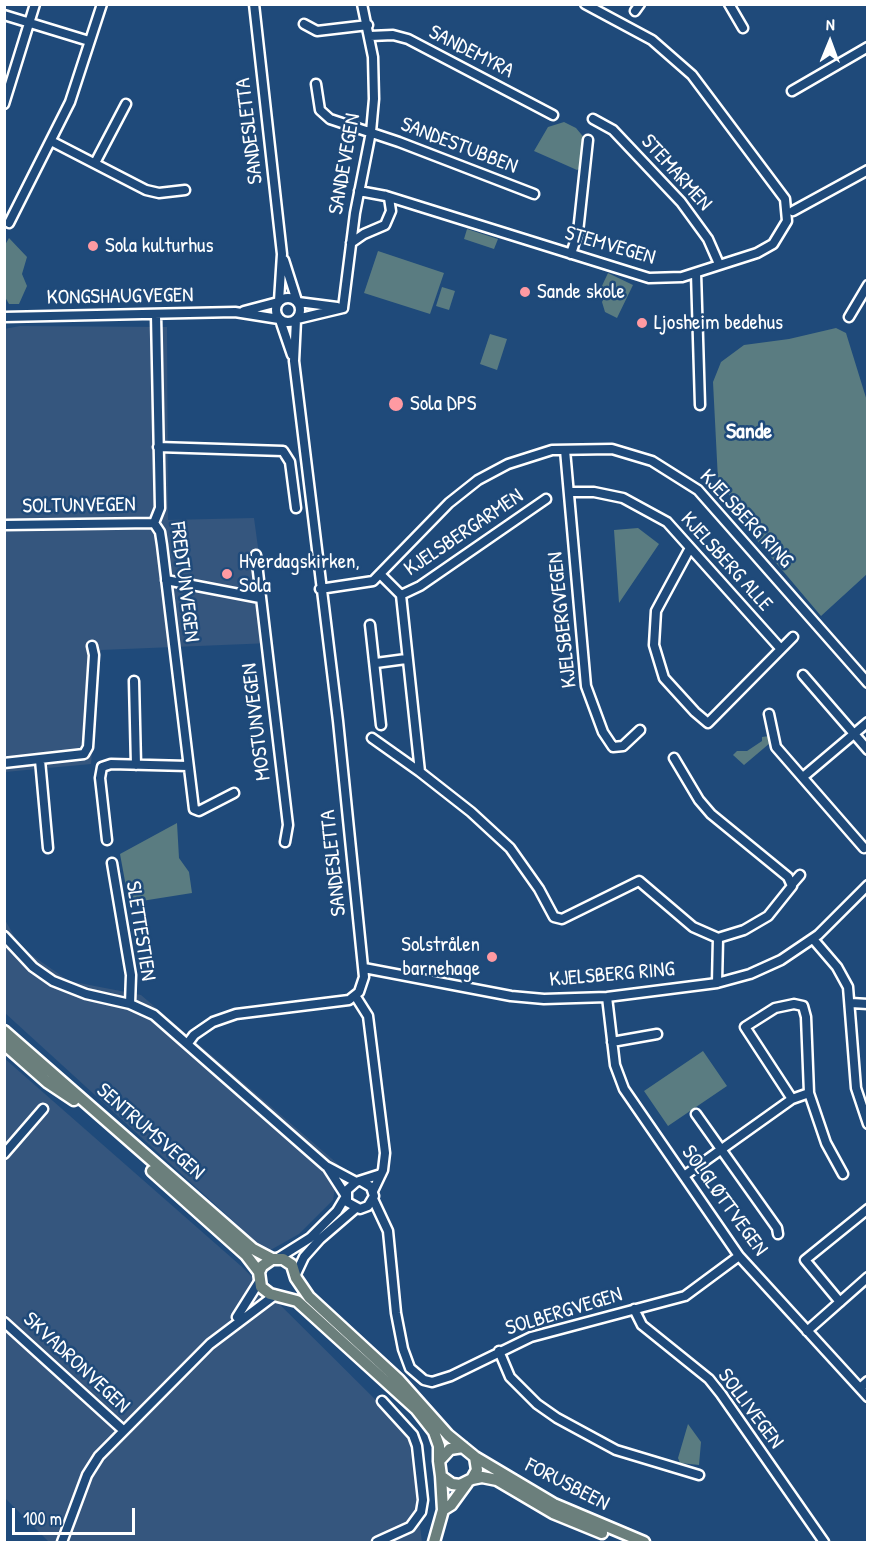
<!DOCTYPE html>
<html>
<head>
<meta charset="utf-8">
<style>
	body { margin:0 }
	#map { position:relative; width:872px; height:1547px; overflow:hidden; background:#1f4a7a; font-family:"Patrick Hand",sans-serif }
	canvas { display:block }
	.frame { position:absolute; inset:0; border:6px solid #fff; pointer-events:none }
	.north { position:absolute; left:800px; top:12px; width:60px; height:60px; -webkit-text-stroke:4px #1f4a7a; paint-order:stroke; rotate:1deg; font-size:16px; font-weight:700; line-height:24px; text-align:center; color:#fff }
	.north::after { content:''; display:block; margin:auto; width:21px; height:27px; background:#fff; clip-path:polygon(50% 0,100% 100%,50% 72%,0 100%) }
	.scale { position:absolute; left:12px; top:1508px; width:123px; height:27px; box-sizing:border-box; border:3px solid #fff; border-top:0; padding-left:8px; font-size:18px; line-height:21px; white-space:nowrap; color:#fff; -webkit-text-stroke:4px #1f4a7a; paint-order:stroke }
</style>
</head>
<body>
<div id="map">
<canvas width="872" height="1547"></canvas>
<div class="frame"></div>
<div class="north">N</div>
<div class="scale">100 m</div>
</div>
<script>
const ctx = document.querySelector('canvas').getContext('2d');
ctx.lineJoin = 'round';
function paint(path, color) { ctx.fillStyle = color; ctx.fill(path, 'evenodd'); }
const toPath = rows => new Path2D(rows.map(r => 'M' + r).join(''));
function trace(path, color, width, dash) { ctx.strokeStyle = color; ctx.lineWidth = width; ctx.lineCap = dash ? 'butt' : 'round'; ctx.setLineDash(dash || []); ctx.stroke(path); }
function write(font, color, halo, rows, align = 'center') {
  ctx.font = font + ' "Patrick Hand",sans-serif'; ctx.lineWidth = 5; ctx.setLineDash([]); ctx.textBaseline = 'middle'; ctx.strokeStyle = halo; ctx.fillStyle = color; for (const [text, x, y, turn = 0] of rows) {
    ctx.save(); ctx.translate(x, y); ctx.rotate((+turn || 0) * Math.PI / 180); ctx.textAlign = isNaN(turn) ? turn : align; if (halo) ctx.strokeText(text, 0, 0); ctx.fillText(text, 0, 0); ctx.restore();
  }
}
const built = toPath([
	[20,326,167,327,168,520,254,518,271,643,101,650,91,764,5,772,4,329],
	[4,918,15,938,30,954,69,981,141,995,203,1048,339,1165,333,1200,299,1234,267,1252,5,1013],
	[4,1058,241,1266,408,1432,422,1542,49,1542,5,1498]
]);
const green = toPath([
	[564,122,576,128,586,140,582,167,577,170,534,151,548,127],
	[467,229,498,239,494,249,464,239],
	[9,238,27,257,22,274,27,286,19,304,9,304,5,297,5,245],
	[378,251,444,273,430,314,364,293],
	[608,273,633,285,617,318,605,312,602,302,607,291,601,288],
	[442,287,455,291,449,310,436,306],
	[836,328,846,333,867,401,867,574,821,616,733,512,731,498,718,480,713,382,721,362,744,345,789,339],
	[490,334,507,339,497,370,480,364],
	[638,528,659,544,619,603,614,530],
	[769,736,770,743,744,765,733,755,737,751,747,751,762,741,762,737],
	[177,823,179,858,189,872,192,893,129,903,120,854],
	[703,1051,727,1086,668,1126,644,1091],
	[688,1424,701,1442,699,1465,680,1463,678,1458]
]);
const minor = toPath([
	[254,4,282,254,279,301],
	[729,4,743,28],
	[635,11,640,4],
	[4,15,89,41],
	[304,24,317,31,368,25],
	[370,36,393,35,408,39,553,115],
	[316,84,320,110,330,119,399,142,534,194],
	[792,91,868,47],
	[4,104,35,4],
	[593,119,613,130,681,202,708,239,719,264],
	[51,141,146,190,159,193,185,190],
	[95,163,126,104],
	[359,191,386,196,649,278,682,277,757,253,773,244,787,221,785,199,692,75,652,40,585,4],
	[793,211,868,170],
	[9,223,70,102,102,4],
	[351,243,364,234,385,225,391,211,389,198,386,196],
	[571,254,578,232,588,140],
	[284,260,297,301],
	[696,273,700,405],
	'276 310a12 12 0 1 1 24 0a12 12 0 1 1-24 0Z',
	[298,302,337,307],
	[343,308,355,213,371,132,374,99,373,57,362,4],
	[244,311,278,302],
	[4,317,235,312,279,319],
	[849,317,868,285],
	[297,319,343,308],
	[280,320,292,355],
	[158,447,283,451,290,462,296,508],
	[565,450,586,686,603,732,613,747,623,746,640,730],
	[570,492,594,492,623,498,667,522,780,648],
	[154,523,160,532,162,545,194,809,199,811,234,793],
	[154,523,160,508,156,315],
	[4,525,154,523],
	[690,548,656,611,654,645,664,678,695,712,708,723,793,637],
	[256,555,288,825,285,842],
	[381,575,401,595,420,772,471,812,510,848,539,889,554,917,562,919,639,881,693,927,718,938,744,930,768,916,792,886,788,877,711,814,699,800,674,758],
	[166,580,260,598],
	[320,589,373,581,449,503,478,480,508,464,552,450,612,449,652,461,698,490,868,683],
	[401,595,420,586,546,499],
	[370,625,381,725],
	[376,663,406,659],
	[803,675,868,750],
	[134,681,136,765],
	[769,714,776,747,864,848],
	[372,738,420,772],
	[40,760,48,848],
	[4,763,84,754,88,747,94,655,92,646],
	[803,777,868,722],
	[107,840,100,778,102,767,111,764,188,766],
	[112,863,131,975,130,1004],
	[793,883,800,875],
	[4,936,33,967,53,981,86,994,130,1004,154,1015,326,1166,356,1182],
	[813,939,837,967,848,987,856,1088,868,1124],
	[364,968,511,996,544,999,607,997,717,983,750,974,781,960,818,935,868,885],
	[717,983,718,938],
	[356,997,368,1016,385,1153,383,1170,373,1191],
	[607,997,615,1065,624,1089,739,1256,868,1397],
	[851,1003,868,1004],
	[612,1042,657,1034],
	[188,1043,194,1035,213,1022,236,1014,349,1000,359,992,364,977,338,721,294,361,296,320],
	[792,1099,745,1027,775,1008,794,1004,803,1006,806,1017,809,1093,826,1143,843,1174],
	[696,1114,777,1228,778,1234],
	[4,1154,43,1109],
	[328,1168,346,1196],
	[684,1176,792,1099,809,1093],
	[361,1181,371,1187,374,1196,368,1206,360,1209,347,1202,347,1190,356,1182,381,1174],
	[373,1199,388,1231,396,1313,403,1349,410,1368,424,1380,432,1382,451,1376,531,1337,685,1296,739,1256],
	[278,1258,310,1238,337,1211,346,1196],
	[296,1274,304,1257,320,1239,356,1208],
	[840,1302,805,1260,868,1209],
	[634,1309,642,1325,709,1379,721,1394,824,1542],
	[237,1317,259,1282],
	[4,1322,123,1430],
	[807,1331,868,1277],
	[499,1351,510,1377,537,1404,557,1418,616,1450,699,1475],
	[860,1388,868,1381],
	[62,1542,87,1475,99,1456,210,1344,275,1295],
	[377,1542,410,1527,421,1512,423,1500,417,1446,413,1435,382,1401]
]);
const major = toPath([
	[4,1031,253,1249,272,1259,283,1259,292,1265,296,1278,309,1297,399,1380,448,1435,475,1457,477,1470,472,1479,460,1485,452,1484,441,1476,439,1461,450,1449,463,1447],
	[4,1044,47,1082,74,1100],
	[152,1171,246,1255,259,1272],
	[272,1259,262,1266,259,1272,261,1287,270,1294,297,1301,307,1310,416,1409,434,1432,439,1446,439,1461],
	[475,1457,554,1504,644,1542],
	[472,1479,482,1477,497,1480,553,1513,602,1533],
	[443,1510,451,1505,467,1483],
	[434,1542,443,1510,441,1476]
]);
const markers = [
	[93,246,6,"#ff9aa2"],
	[525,292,6,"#ff9aa2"],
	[642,323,6,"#ff9aa2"],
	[396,404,8,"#ff9aa2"],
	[227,574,6,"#ff9aa2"],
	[492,957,6,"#ff9aa2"]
];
const streetNames = [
	["SANDEMYRA",471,52,27],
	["SANDESLETTA",250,131,-97],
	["SANDESTUBBEN",459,146,21],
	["SANDEVEGEN",345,164,-80],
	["STEMARMEN",676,173,48],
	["STEMVEGEN",610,246,16],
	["KONGSHAUGVEGEN",120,297,-1],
	["SOLTUNVEGEN",79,506,-1],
	["KJELSBERG RING",746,519,47],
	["KJELSBERGARMEN",464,533,-34],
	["KJELSBERG ALLE",726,562,48],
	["FREDTUNVEGEN",184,582,83],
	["KJELSBERGVEGEN",563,620,-96],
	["MOSTUNVEGEN",257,722,-97],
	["SANDESLETTA",334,863,-96],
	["SLETTESTIEN",140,931,81],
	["KJELSBERG RING",612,975,-5],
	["SENTRUMSVEGEN",150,1132,41],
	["SOLGLØTTVEGEN",724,1201,54],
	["SOLBERGVEGEN",564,1312,-17],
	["SKVADRONVEGEN",76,1363,43],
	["SOLLIVEGEN",750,1409,53],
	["FORUSBEEN",567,1485,27]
];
const poiNames = [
	["Sola kulturhus",105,246],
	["Sande skole",537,292],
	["Ljosheim bedehus",654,323],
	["Sola DPS",410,404],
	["Hverdagskirken,",239,562],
	["Sola",239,586],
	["Solstrålen",480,945,"right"],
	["barnehage",480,969,"right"]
];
const neighbourhoodNames = [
	["Sande",749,432]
];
paint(built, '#35567e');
paint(green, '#5a7c81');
trace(minor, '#fff', 13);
trace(major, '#fff', 15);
trace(minor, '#1f4a7a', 8);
trace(major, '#6b7f7c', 10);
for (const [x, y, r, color] of markers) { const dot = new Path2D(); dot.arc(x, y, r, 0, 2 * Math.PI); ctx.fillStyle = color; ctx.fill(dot); trace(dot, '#1f4a7a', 2); }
write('21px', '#fff', '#1f4a7a', streetNames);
write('21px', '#fff', '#1f4a7a', poiNames, 'left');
write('bold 22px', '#fff', '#1f4a7a', neighbourhoodNames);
</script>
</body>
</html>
